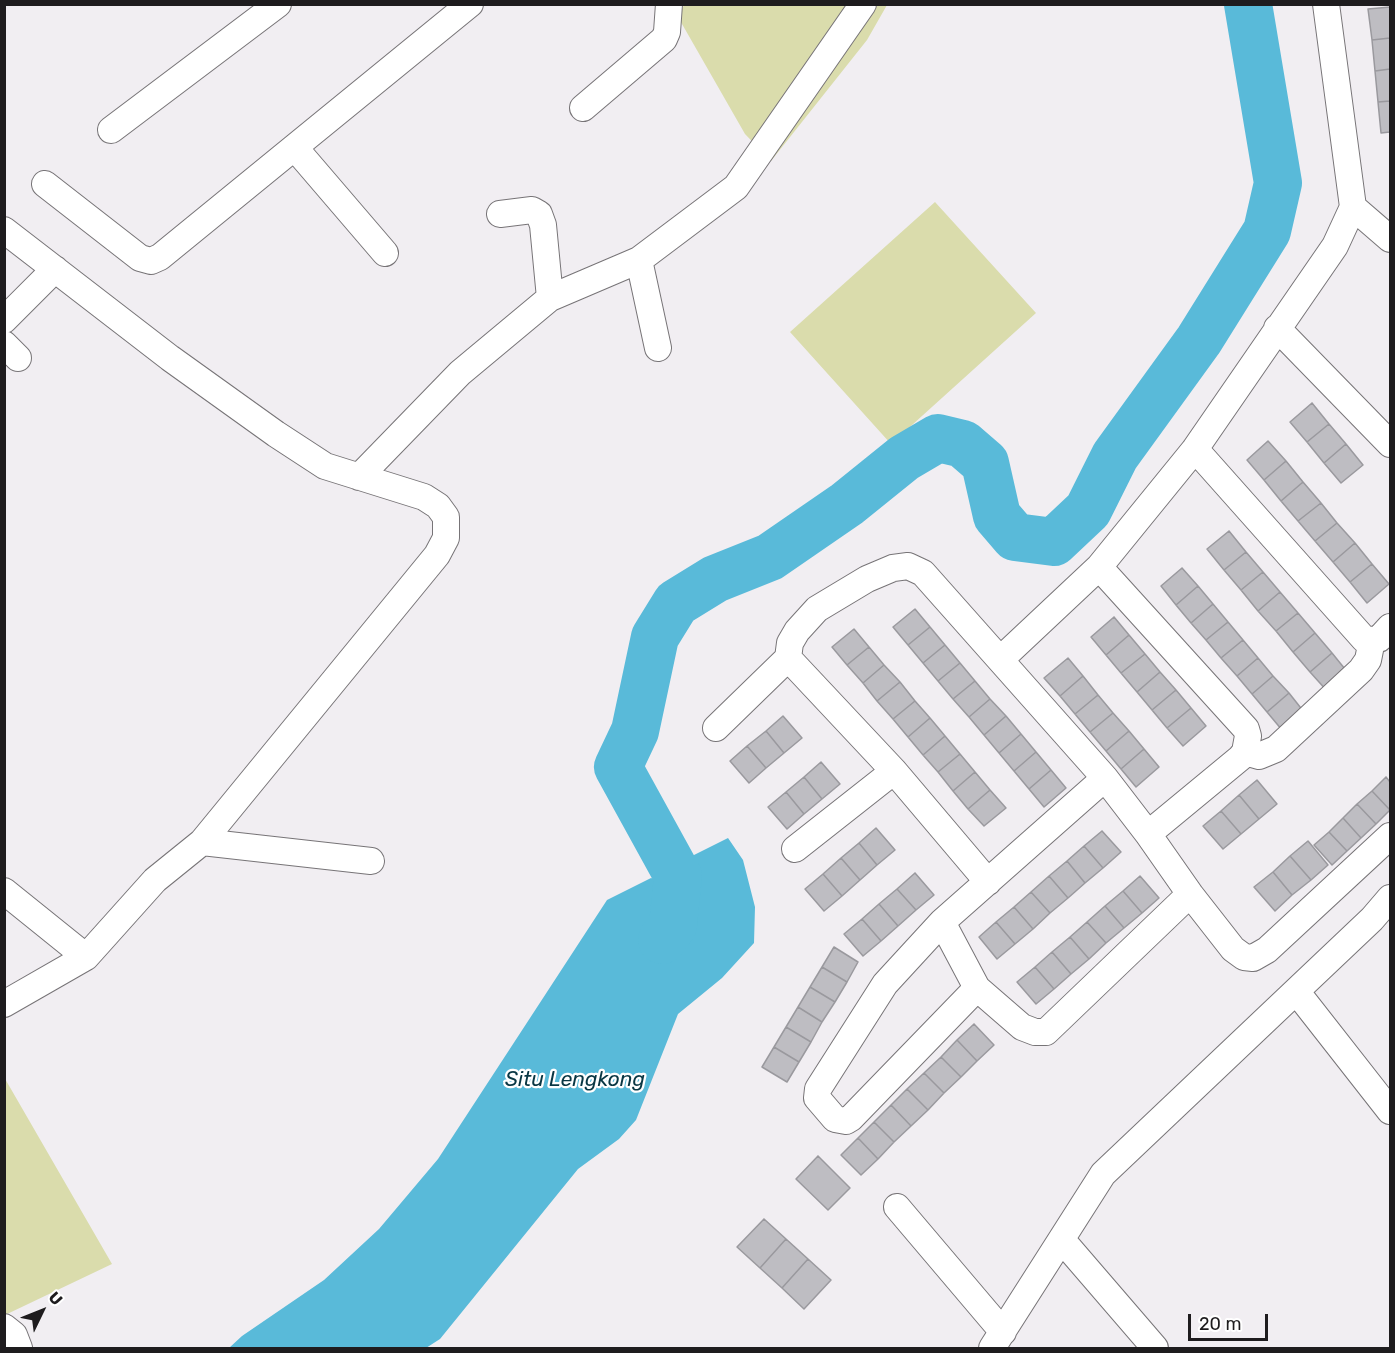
<!DOCTYPE html>
<html>
<head>
<meta charset="utf-8">
<style>
	body { margin:0 }
	#map { position:relative; width:1395px; height:1353px; overflow:hidden; background:#f1eef2; font-family:Rubik,sans-serif }
	canvas { display:block }
	.frame { position:absolute; inset:0; border:6px solid #1e1c1e; pointer-events:none }
	.north { position:absolute; left:12px; top:1281px; width:60px; height:60px; -webkit-text-stroke:4px #fff; paint-order:stroke; rotate:47deg; font-size:16px; font-weight:700; line-height:24px; text-align:center; color:#1e1c1e }
	.north::after { content:''; display:block; margin:auto; width:21px; height:27px; background:#1e1c1e; clip-path:polygon(50% 0,100% 100%,50% 72%,0 100%) }
	.scale { position:absolute; left:1188px; top:1314px; width:80px; height:27px; box-sizing:border-box; border:3px solid #1e1c1e; border-top:0; padding-left:8px; font-size:18px; line-height:21px; white-space:nowrap; color:#1e1c1e; -webkit-text-stroke:4px #fff; paint-order:stroke }
</style>
</head>
<body>
<div id="map">
<canvas width="1395" height="1353"></canvas>
<div class="frame"></div>
<div class="north">U</div>
<div class="scale">20 m</div>
</div>
<script>
const ctx = document.querySelector('canvas').getContext('2d');
ctx.lineJoin = 'round';
function paint(path, color) { ctx.fillStyle = color; ctx.fill(path, 'evenodd'); }
const toPath = rows => new Path2D(rows.map(r => 'M' + r).join(''));
function trace(path, color, width, dash) { ctx.strokeStyle = color; ctx.lineWidth = width; ctx.lineCap = dash ? 'butt' : 'round'; ctx.setLineDash(dash || []); ctx.stroke(path); }
function write(font, color, halo, rows, align = 'center') {
  ctx.font = font + ' Rubik,sans-serif'; ctx.lineWidth = 4.5; ctx.setLineDash([]); ctx.textBaseline = 'middle'; ctx.strokeStyle = halo; ctx.fillStyle = color; for (const [text, x, y, turn = 0] of rows) {
    ctx.save(); ctx.translate(x, y); ctx.rotate((+turn || 0) * Math.PI / 180); ctx.textAlign = isNaN(turn) ? turn : align; if (halo) ctx.strokeText(text, 0, 0); ctx.fillText(text, 0, 0); ctx.restore();
  }
}
const green = toPath([
	[684,5,887,5,867,40,771,161,745,134,678,17],
	[935,202,1036,313,891,444,790,332],
	[4,1077,112,1264,5,1315,4,1315]
]);
const water = toPath([
	[728,838,743,860,755,907,754,943,722,978,678,1014,636,1120,619,1139,578,1169,440,1339,426,1348,229,1348,242,1336,324,1280,379,1229,438,1159,607,900,651,878,663,882,678,876,690,867,692,856]
]);
const river = toPath([
	[662,940,673,925,678,876,618,767,635,731,655,637,676,603,715,579,770,557,847,504,904,458,938,438,963,444,985,463,997,516,1015,537,1054,542,1088,510,1115,456,1199,340,1267,231,1278,183,1248,4]
]);
const building = toPath([
	[1390,7,1390,38,1372,40,1368,9,1390,7],
	[1390,38,1390,69,1375,71,1372,40,1390,38],
	[1390,69,1390,101,1378,102,1375,71,1390,69],
	[1390,101,1390,132,1381,133,1378,102,1390,101],
	[1312,403,1329,424,1307,442,1290,422,1312,403],
	[1329,424,1346,444,1324,463,1307,442,1329,424],
	[1268,441,1286,461,1264,480,1247,460,1268,441],
	[1346,444,1363,465,1341,483,1324,463,1346,444],
	[1286,461,1303,482,1281,501,1264,480,1286,461],
	[1303,482,1321,503,1298,521,1281,501,1303,482],
	[1321,503,1337,523,1315,541,1298,521,1321,503],
	[1337,523,1355,543,1333,562,1315,541,1337,523],
	[1229,531,1246,552,1224,570,1207,549,1229,531],
	[1355,543,1372,564,1350,582,1333,562,1355,543],
	[1246,552,1263,572,1241,590,1224,570,1246,552],
	[1372,564,1389,584,1367,603,1350,582,1372,564],
	[1182,568,1198,586,1176,605,1161,586,1182,568],
	[1263,572,1280,592,1258,611,1241,590,1263,572],
	[1198,586,1213,604,1191,623,1176,605,1198,586],
	[1280,592,1298,613,1276,631,1258,611,1280,592],
	[1213,604,1228,622,1206,640,1191,623,1213,604],
	[915,609,930,627,908,645,893,627,915,609],
	[1298,613,1315,633,1293,652,1276,631,1298,613],
	[1114,617,1129,635,1106,655,1091,637,1114,617],
	[1228,622,1243,640,1221,658,1206,640,1228,622],
	[930,627,945,645,923,663,908,645,930,627],
	[854,629,869,647,847,665,832,647,854,629],
	[1315,633,1332,653,1310,672,1293,652,1315,633],
	[1129,635,1145,654,1121,673,1106,655,1129,635],
	[1243,640,1258,658,1237,676,1221,658,1243,640],
	[945,645,960,663,938,681,923,663,945,645],
	[869,647,884,665,863,683,847,665,869,647],
	[1332,653,1349,674,1328,692,1310,672,1332,653],
	[1145,654,1160,672,1137,692,1121,673,1145,654],
	[1068,658,1083,676,1060,696,1044,678,1068,658],
	[1258,658,1273,676,1252,694,1237,676,1258,658],
	[960,663,975,681,953,699,938,681,960,663],
	[884,665,900,682,877,701,863,683,884,665],
	[1160,672,1176,690,1152,710,1137,692,1160,672],
	[1083,676,1098,695,1075,714,1060,696,1083,676],
	[1273,676,1289,693,1267,712,1252,694,1273,676],
	[975,681,990,699,969,717,953,699,975,681],
	[900,682,915,701,893,719,877,701,900,682],
	[1176,690,1191,708,1167,728,1152,710,1176,690],
	[1289,693,1304,712,1282,730,1267,712,1289,693],
	[1098,695,1113,713,1090,732,1075,714,1098,695],
	[990,699,1006,716,984,735,969,717,990,699],
	[915,701,930,718,908,737,893,719,915,701],
	[1191,708,1206,726,1183,746,1167,728,1191,708],
	[1113,713,1129,731,1106,751,1090,732,1113,713],
	[783,716,802,738,784,753,766,731,783,716],
	[1006,716,1021,734,999,753,984,735,1006,716],
	[930,718,945,736,923,755,908,737,930,718],
	[766,731,784,753,766,768,747,746,766,731],
	[1129,731,1144,749,1121,769,1106,751,1129,731],
	[1021,734,1036,752,1014,771,999,753,1021,734],
	[945,736,960,754,938,772,923,755,945,736],
	[747,746,766,768,749,783,730,761,747,746],
	[1144,749,1159,767,1136,787,1121,769,1144,749],
	[1036,752,1051,770,1029,789,1014,771,1036,752],
	[960,754,975,772,953,791,938,772,960,754],
	[821,762,840,784,822,799,804,777,821,762],
	[1051,770,1066,788,1044,807,1029,789,1051,770],
	[975,772,990,790,968,809,953,791,975,772],
	[804,777,822,799,804,814,786,792,804,777],
	[1386,777,1390,782,1390,810,1372,791,1386,777],
	[1257,780,1277,804,1259,819,1239,795,1257,780],
	[990,790,1006,808,984,826,968,809,990,790],
	[1372,791,1390,810,1376,824,1357,804,1372,791],
	[786,792,804,814,787,829,768,807,786,792],
	[1239,795,1259,819,1241,834,1221,811,1239,795],
	[1357,804,1376,824,1361,838,1343,818,1357,804],
	[1221,811,1241,834,1223,849,1203,826,1221,811],
	[1343,818,1361,838,1347,851,1329,832,1343,818],
	[876,828,895,850,877,865,859,843,876,828],
	[1102,831,1121,852,1103,868,1084,846,1102,831],
	[1329,832,1347,851,1332,865,1314,845,1329,832],
	[1308,841,1328,865,1311,880,1290,856,1308,841],
	[859,843,877,865,860,880,841,858,859,843],
	[1084,846,1103,868,1085,883,1067,861,1084,846],
	[1290,856,1311,880,1292,895,1273,872,1290,856],
	[841,858,860,880,842,896,823,874,841,858],
	[1067,861,1085,883,1068,898,1049,876,1067,861],
	[1273,872,1292,895,1275,911,1254,887,1273,872],
	[915,873,934,895,916,910,897,889,915,873],
	[823,874,842,896,824,911,805,889,823,874],
	[1049,876,1068,898,1050,913,1031,892,1049,876],
	[1140,876,1159,898,1142,913,1123,891,1140,876],
	[897,889,916,910,898,926,879,904,897,889],
	[1123,891,1142,913,1124,928,1105,906,1123,891],
	[1031,892,1050,913,1033,929,1014,907,1031,892],
	[879,904,898,926,881,941,862,919,879,904],
	[1105,906,1124,928,1106,943,1087,922,1105,906],
	[1014,907,1033,929,1015,944,996,922,1014,907],
	[862,919,881,941,863,956,844,934,862,919],
	[996,922,1015,944,997,959,979,937,996,922],
	[1087,922,1106,943,1089,959,1070,937,1087,922],
	[1070,937,1089,959,1071,974,1052,952,1070,937],
	[834,947,858,962,847,982,822,967,834,947],
	[1052,952,1071,974,1054,989,1035,967,1052,952],
	[822,967,847,982,835,1002,810,987,822,967],
	[1035,967,1054,989,1036,1004,1017,982,1035,967],
	[810,987,835,1002,822,1022,798,1007,810,987],
	[798,1007,822,1022,811,1042,786,1027,798,1007],
	[974,1024,994,1045,977,1061,957,1040,974,1024],
	[786,1027,811,1042,799,1062,774,1047,786,1027],
	[957,1040,977,1061,961,1077,941,1057,957,1040],
	[774,1047,799,1062,787,1082,762,1067,774,1047],
	[941,1057,961,1077,944,1093,924,1073,941,1057],
	[924,1073,944,1093,928,1110,907,1089,924,1073],
	[907,1089,928,1110,911,1126,891,1105,907,1089],
	[891,1105,911,1126,894,1142,874,1122,891,1105],
	[874,1122,894,1142,878,1159,858,1138,874,1122],
	[858,1138,878,1159,861,1175,841,1155,858,1138],
	[818,1156,850,1188,828,1210,796,1179,818,1156],
	[764,1219,786,1239,760,1268,737,1247,764,1219],
	[786,1239,808,1259,782,1288,760,1268,786,1239],
	[808,1259,831,1280,804,1309,782,1288,808,1259]
]);
const minor = toPath([
	[583,108,664,39,667,32,669,4],
	[111,130,278,4],
	[295,148,385,253],
	[45,184,140,258,151,261,160,257,470,4],
	[1353,207,1390,239],
	[500,214,532,210,539,214,543,225,550,298],
	[4,230,170,358,276,434,325,466,424,497,438,506,446,517,446,538,437,555,202,842,155,880,86,957,4,1004],
	[639,260,658,348],
	[4,320,55,269],
	[1277,328,1390,444],
	[4,344,18,358],
	[1195,449,1364,639,1372,640,1379,639,1390,627],
	[359,477,460,373,550,298,639,260,736,187,863,4],
	[1099,567,1246,729,1248,736,1245,752,1240,758,1148,834],
	[788,658,894,771,988,882],
	[1001,659,1099,567,1195,449,1335,246,1353,207,1326,4],
	[716,728,788,658,790,643,797,631,817,609,867,579,893,568,908,566,923,573,1105,778,1148,834,1190,894,1233,949,1244,957,1253,958,1267,950,1390,836],
	[1245,752,1259,756,1276,749,1361,670,1368,660,1372,640],
	[202,842,371,861],
	[795,849,894,771],
	[4,891,86,957],
	[942,922,977,988,1022,1027,1035,1032,1046,1032,1190,894],
	[977,988,851,1118,846,1121,835,1119,817,1098,818,1089,885,984,942,922,1105,778],
	[1296,991,1390,1111],
	[897,1207,1003,1332],
	[1062,1240,1155,1348],
	[4,1327,14,1335,19,1348],
	[992,1348,1103,1174,1372,919,1390,898]
]);
const waterNames = [
	["Situ Lengkong",575,1080]
];
paint(green, '#dadcac');
paint(water, '#59bad9');
trace(river, '#59bad9', 48);
paint(building, '#bebdc2');
trace(building, '#9a999e', 1.5);
trace(minor, '#777477', 28);
trace(minor, '#fff', 26);
write('italic 21px', '#093744', '#fff', waterNames);
</script>
</body>
</html>
